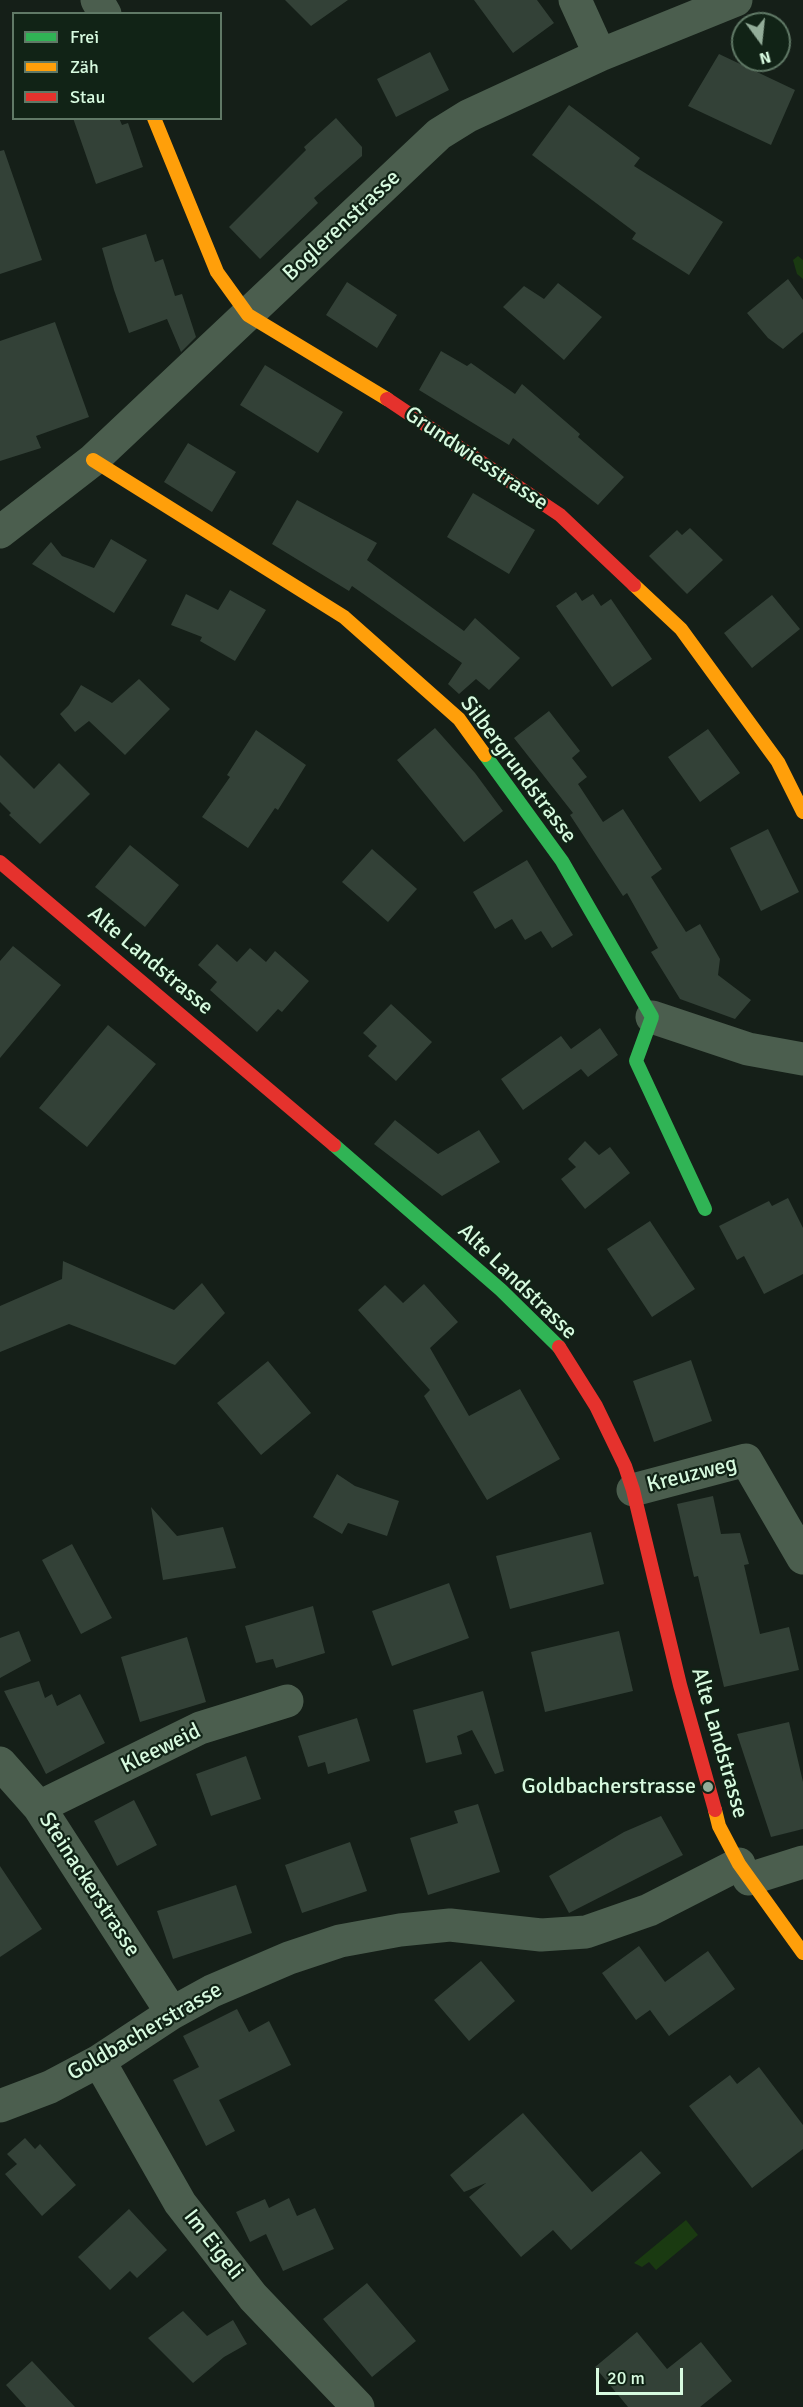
<!DOCTYPE html>
<html>
<head>
<meta charset="utf-8">
<style>
	body { margin:0 }
	#map { position:relative; width:803px; height:2407px; overflow:hidden; background:#151f18; font-family:Signika,sans-serif }
	canvas { display:block }
	.legend { position:absolute; left:12px; top:12px; width:210px; height:108px; box-sizing:border-box; background:#112316; border:2px solid #607966; margin:0; padding:8px 10px; list-style:none; font-size:18px; color:#d7fadf }
	.legend li { display:flex; align-items:center; gap:12px; height:30px }
	.legend b { width:30px; border:2px solid #607966 }
	.north { position:absolute; left:731px; top:12px; width:60px; height:60px; box-sizing:border-box; background:#112316; border:2px solid #607966; border-radius:50%; rotate:165deg; font-size:16px; font-weight:700; line-height:24px; text-align:center; color:#d7fadf }
	.north::after { content:''; display:block; margin:auto; width:21px; height:27px; background:#93ad99; clip-path:polygon(50% 0,100% 100%,50% 72%,0 100%) }
	.scale { position:absolute; left:596px; top:2368px; width:87px; height:27px; box-sizing:border-box; border:3px solid #d7fadf; border-top:0; padding-left:8px; font-size:18px; line-height:21px; white-space:nowrap; color:#d7fadf; -webkit-text-stroke:4px #112316; paint-order:stroke }
</style>
</head>
<body>
<div id="map">
<canvas width="803" height="2407"></canvas>
<ul class="legend">
<li><b style="height:8px;background:#30b455"></b>Frei</li>
<li><b style="height:8px;background:#ff9f0a"></b>Zäh</li>
<li><b style="height:8px;background:#e5322d"></b>Stau</li>
</ul>
<div class="north">N</div>
<div class="scale">20 m</div>
</div>
<script>
const ctx = document.querySelector('canvas').getContext('2d');
ctx.lineJoin = 'round';
function paint(path, color) { ctx.fillStyle = color; ctx.fill(path, 'evenodd'); }
const toPath = rows => new Path2D(rows.map(r => 'M' + r).join(''));
function trace(path, color, width, dash) { ctx.strokeStyle = color; ctx.lineWidth = width; ctx.lineCap = dash ? 'butt' : 'round'; ctx.setLineDash(dash || []); ctx.stroke(path); }
function write(font, color, halo, rows, align = 'center') {
  ctx.font = font + ' Signika,sans-serif'; ctx.lineWidth = 4.5; ctx.setLineDash([]); ctx.textBaseline = 'middle'; ctx.strokeStyle = halo; ctx.fillStyle = color; for (const [text, x, y, turn = 0] of rows) {
    ctx.save(); ctx.translate(x, y); ctx.rotate((+turn || 0) * Math.PI / 180); ctx.textAlign = isNaN(turn) ? turn : align; if (halo) ctx.strokeText(text, 0, 0); ctx.fillText(text, 0, 0); ctx.restore();
  }
}
const water = toPath([
	[798,256,803,260,803,279,797,274,793,260],
	[686,2220,698,2235,656,2270,649,2262,642,2267,634,2263]
]);
const building = toPath([
	[285,0,348,0,311,26],
	[474,0,537,0,554,23,513,53],
	[430,52,449,90,396,117,377,79],
	[719,54,795,90,771,145,688,106],
	[569,105,640,158,634,166,723,222,689,275,632,239,636,233,532,155],
	[73,118,119,118,122,125,128,123,143,167,96,184],
	[336,118,362,147,362,156,314,198,318,203,260,259,229,227,306,150,304,147],
	[4,150,42,260,0,274,0,151],
	[146,234,155,262,163,259,175,296,182,294,196,337,181,352,167,319,129,333,114,290,102,248],
	[788,279,803,300,803,332,783,349,768,338,747,313],
	[347,282,397,315,377,348,326,315],
	[558,283,602,317,564,360,503,307,524,286,544,299],
	[55,322,89,417,36,436,41,448,0,461,0,341],
	[441,351,467,366,471,363,515,394,522,384,580,434,578,437,624,477,598,505,513,438,509,445,419,390],
	[265,365,343,412,318,453,240,405],
	[188,443,236,472,212,512,164,482],
	[473,493,535,530,509,574,447,537],
	[297,500,377,543,367,560,464,631,475,618,520,658,489,690,476,679,459,694,448,684,462,663,352,586,349,591,272,544],
	[690,528,723,560,687,594,649,556,677,530,682,535],
	[111,539,147,560,114,613,32,564,51,542,62,556,94,568],
	[230,590,266,610,235,661,200,641,202,637,171,625,186,594,218,610],
	[576,592,582,601,593,594,601,606,611,599,652,659,612,687,556,606],
	[772,595,800,629,752,668,724,633],
	[139,679,170,709,125,755,89,721,75,732,60,714,69,705,81,685,112,703],
	[549,711,580,751,572,758,587,777,578,784,603,822,623,809,662,869,651,877,686,932,700,924,720,959,718,975,751,1000,735,1019,680,999,651,952,658,948,627,893,623,896,570,815,573,813,514,738],
	[435,728,475,773,503,811,464,842,397,760],
	[708,729,740,773,700,802,668,757],
	[256,730,306,765,278,810,275,808,248,848,202,817,230,777,227,775],
	[0,755,34,789,59,763,90,794,40,844,9,815,11,813,0,802],
	[768,829,799,892,761,911,730,848],
	[130,845,179,885,145,927,95,887],
	[372,849,417,889,388,922,342,882],
	[527,860,573,935,552,948,541,931,525,940,512,919,495,929,473,892],
	[217,944,237,962,250,948,266,962,275,951,309,981,282,1012,278,1009,257,1032,210,990,217,982,198,965],
	[13,946,61,985,0,1058,0,961],
	[391,1004,432,1042,396,1081,368,1056,377,1046,363,1033],
	[108,1025,156,1064,87,1147,39,1108],
	[600,1028,618,1055,588,1077,581,1069,523,1110,501,1079,561,1036,571,1049],
	[395,1120,438,1154,479,1130,500,1162,442,1196,374,1144],
	[585,1141,599,1155,610,1147,630,1173,585,1209,561,1179,576,1167,568,1159],
	[788,1198,803,1228,803,1274,764,1294,744,1256,737,1260,719,1226,769,1201,772,1206],
	[650,1221,695,1289,652,1317,607,1249],
	[63,1261,174,1310,202,1283,225,1313,175,1365,69,1324,0,1352,0,1306,62,1279],
	[424,1284,458,1322,430,1348,469,1416,520,1389,560,1459,487,1500,424,1396,430,1390,358,1310,385,1285,403,1303],
	[691,1360,712,1421,654,1442,633,1381],
	[268,1361,311,1413,261,1455,217,1403],
	[337,1474,355,1486,399,1501,387,1536,348,1523,342,1534,313,1517],
	[713,1496,721,1534,740,1533,749,1564,744,1565,760,1634,789,1627,799,1670,724,1687,698,1576,694,1577,677,1504],
	[151,1507,177,1536,223,1527,236,1568,163,1580],
	[591,1532,604,1584,510,1609,496,1556],
	[72,1544,112,1618,81,1634,42,1560],
	[449,1583,469,1638,392,1666,372,1611],
	[313,1606,325,1653,276,1668,273,1659,256,1663,245,1626],
	[19,1631,31,1661,0,1678,0,1638],
	[619,1631,633,1691,545,1712,531,1652],
	[187,1637,206,1702,140,1722,121,1657],
	[39,1681,45,1698,52,1694,57,1706,80,1694,105,1743,46,1774,4,1691],
	[483,1691,504,1771,495,1774,472,1730,457,1736,462,1754,426,1763,413,1710],
	[357,1718,370,1761,328,1774,325,1762,308,1767,298,1736],
	[789,1722,803,1782,803,1829,771,1837,737,1734],
	[246,1756,261,1799,211,1816,196,1774],
	[134,1800,157,1845,117,1866,94,1821],
	[478,1804,500,1872,428,1895,410,1838,458,1823,454,1811],
	[661,1816,683,1855,569,1913,549,1876,624,1832],
	[350,1842,367,1891,302,1913,285,1865],
	[0,1866,42,1929,0,1957],
	[236,1885,252,1933,173,1959,157,1911],
	[639,1946,665,1982,708,1951,735,1989,669,2036,650,2010,636,2020,602,1973],
	[481,1961,515,2001,469,2041,434,2000],
	[237,2009,249,2032,269,2021,291,2065,219,2100,235,2131,206,2146,173,2080,199,2067,183,2036],
	[759,2067,803,2125,803,2149,752,2188,689,2106,730,2075,737,2084],
	[523,2113,592,2192,641,2151,661,2173,571,2250,553,2230,521,2257,469,2197,486,2183,464,2192,450,2175],
	[25,2138,35,2149,40,2144,76,2185,42,2216,5,2174,17,2164,7,2154],
	[289,2198,297,2216,315,2208,334,2249,283,2271,266,2234,250,2242,236,2212,265,2199,269,2208],
	[129,2209,167,2250,137,2278,130,2271,110,2290,78,2257],
	[367,2283,416,2341,372,2377,323,2319],
	[183,2311,207,2336,233,2320,247,2344,224,2357,193,2383,148,2338],
	[637,2332,667,2369,701,2342,732,2381,700,2407,628,2407,595,2367],
	[32,2361,75,2407,26,2407,6,2385]
]);
const street = toPath([
	[97,0,105,14],
	[575,0,600,55],
	[0,532,93,460,439,134,468,116,600,55,736,0],
	[652,1017,748,1049,803,1059],
	[633,1490,746,1460,803,1558],
	[0,1763,39,1807,172,2013],
	[39,1807,200,1728,287,1701],
	[749,1879,803,1862],
	[99,2061,180,2203,253,2297,358,2407],
	[0,2106,50,2087,99,2061,172,2013,212,1991,289,1958,340,1941,400,1930,450,1925,541,1935,586,1932,649,1910,739,1864]
]);
const fast = toPath([
	[485,755,562,861,652,1017,636,1061,705,1209],
	[334,1145,501,1290,559,1347]
]);
const slow = toPath([
	[154,118,217,272,248,315,387,399],
	[93,460,344,617,459,719,485,755],
	[634,585,681,629,778,762,803,812],
	[715,1810,719,1826,739,1864,803,1953]
]);
const jam = toPath([
	[387,399,560,515,634,585],
	[0,862,334,1145],
	[559,1347,596,1406,625,1466,633,1490,680,1685,715,1810]
]);
const markers = [
	[708,1787,6,"#93ad99"]
];
const streetNames = [
	["Boglerenstrasse",342,226,-43],
	["Grundwiesstrasse",476,459,34],
	["Silbergrundstrasse",518,770,53],
	["Alte Landstrasse",150,961,40],
	["Alte Landstrasse",517,1282,44],
	["Kreuzweg",692,1475,-14],
	["Alte Landstrasse",719,1743,74],
	["Kleeweid",161,1749,-26],
	["Steinackerstrasse",89,1885,57],
	["Goldbacherstrasse",145,2032,-30],
	["Im Eigeli",213,2245,52]
];
const poiNames = [
	["Goldbacherstrasse",696,1787]
];
paint(water, '#1a3a11');
paint(building, '#334137');
trace(street, '#4b5e4e', 33);
trace(fast, '#30b455', 14);
trace(slow, '#ff9f0a', 14);
trace(jam, '#e5322d', 14);
for (const [x, y, r, color] of markers) { const dot = new Path2D(); dot.arc(x, y, r, 0, 2 * Math.PI); ctx.fillStyle = color; ctx.fill(dot); trace(dot, '#112316', 2); }
write('22px', '#d7fadf', '#112316', streetNames);
write('22px', '#d7fadf', '#112316', poiNames, 'right');
</script>
</body>
</html>
